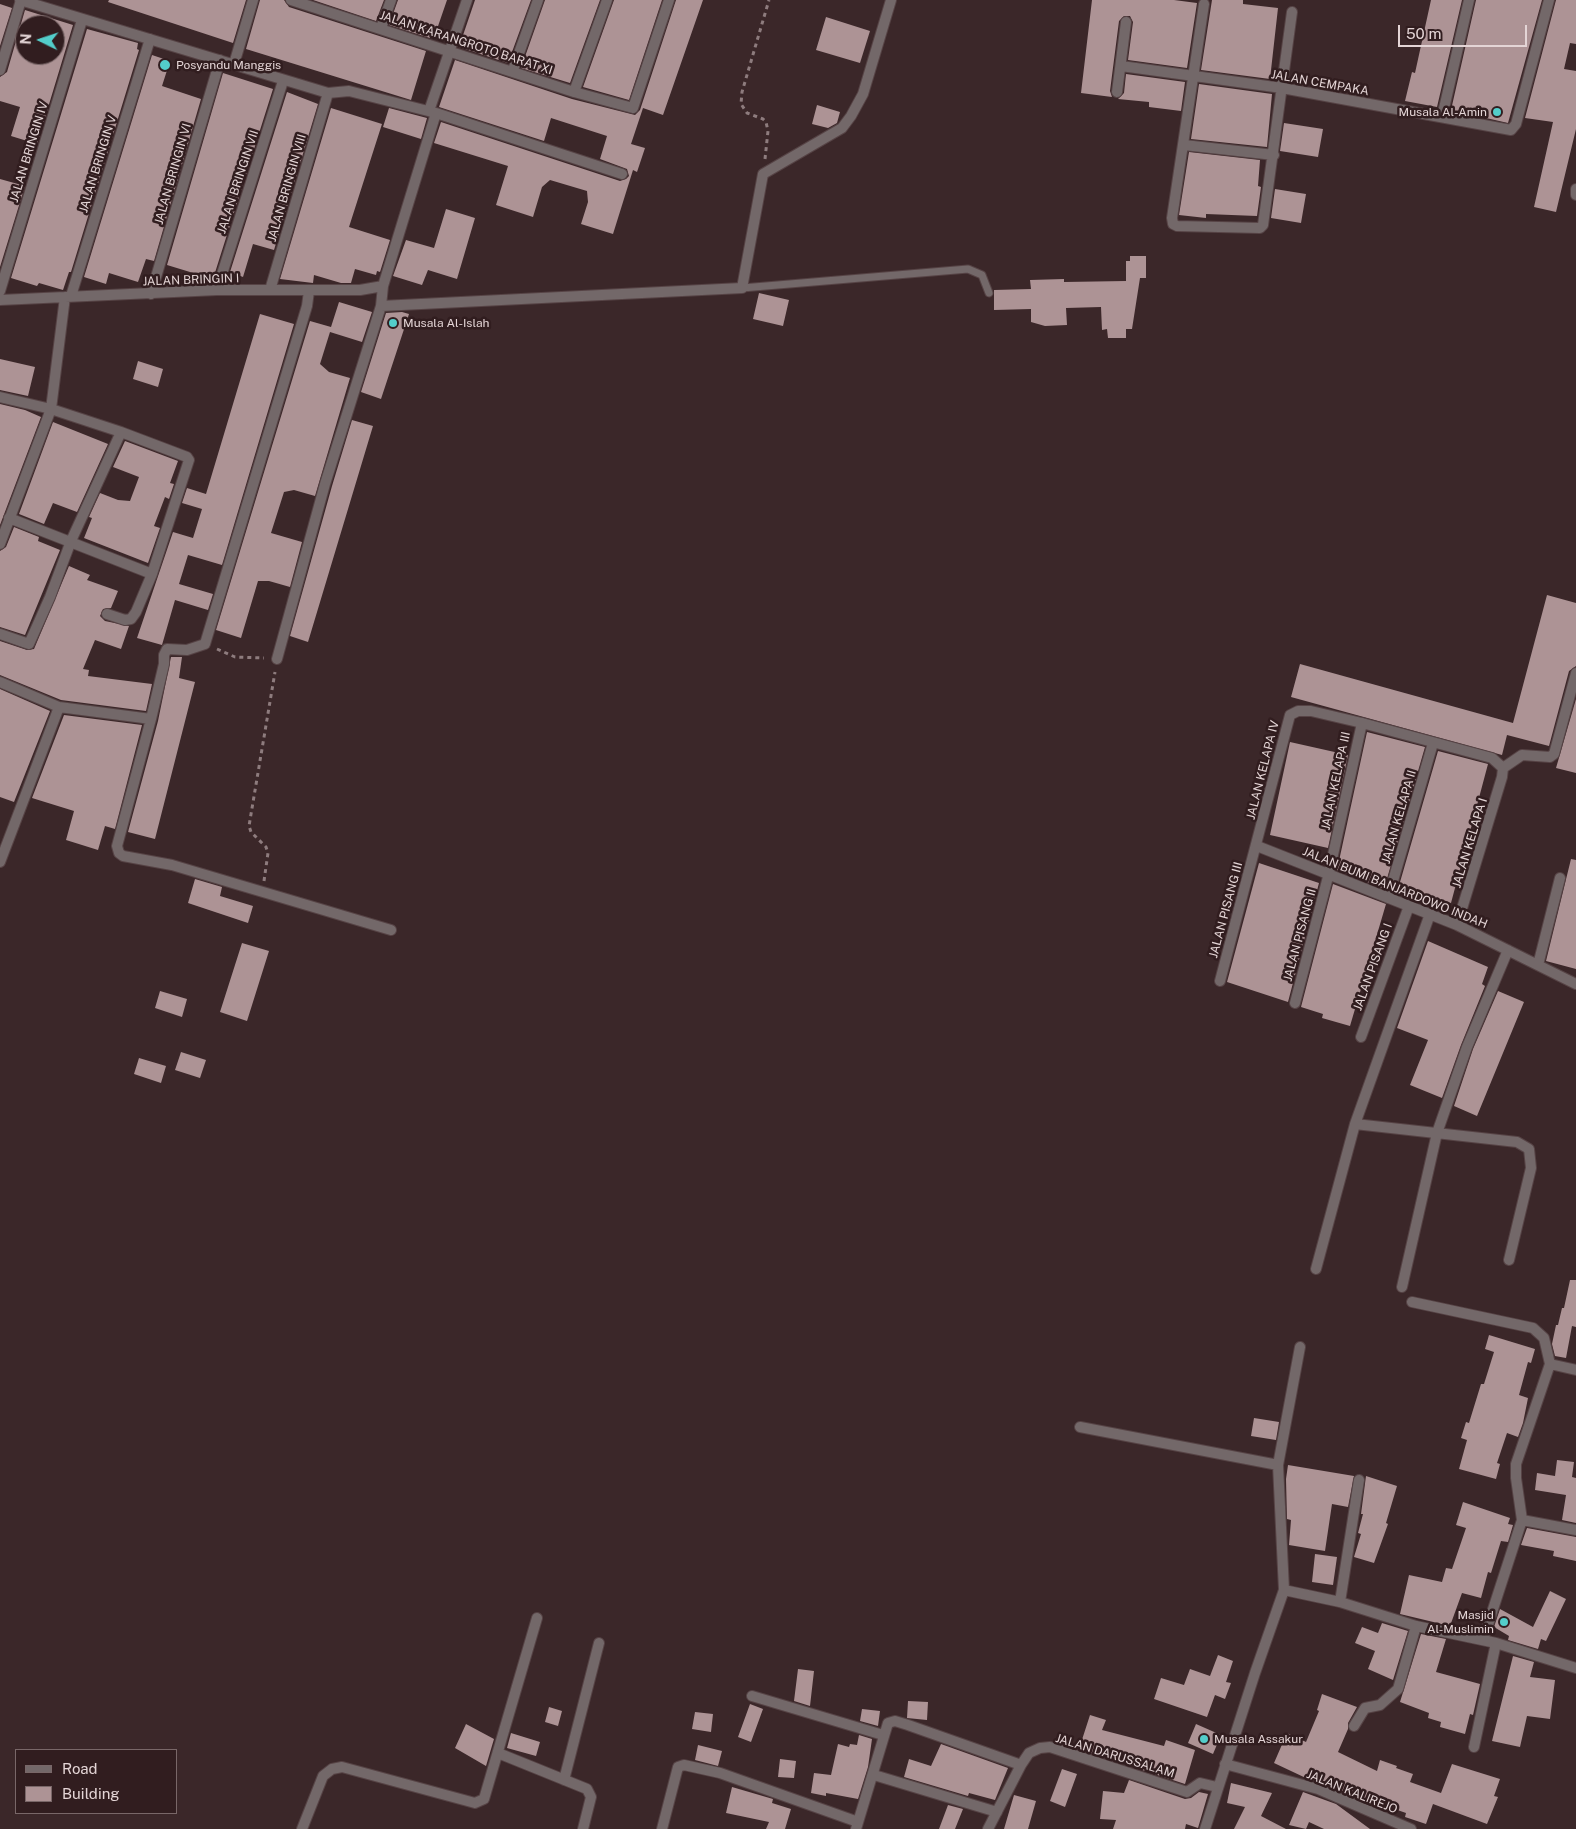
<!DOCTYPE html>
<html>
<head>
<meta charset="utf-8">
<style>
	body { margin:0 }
	#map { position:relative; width:1576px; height:1829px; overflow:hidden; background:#3b2729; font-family:"Public Sans",sans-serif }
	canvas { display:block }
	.legend { position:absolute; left:15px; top:1749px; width:162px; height:65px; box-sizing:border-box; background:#311d1f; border:1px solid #796768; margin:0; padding:6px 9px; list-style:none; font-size:15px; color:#e4d5d6 }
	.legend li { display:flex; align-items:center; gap:10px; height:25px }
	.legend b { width:25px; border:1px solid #796768 }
	.north { position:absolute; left:15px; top:15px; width:50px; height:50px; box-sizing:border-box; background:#311d1f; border:1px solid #796768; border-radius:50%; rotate:274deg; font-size:14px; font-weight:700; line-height:20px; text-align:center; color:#e4d5d6 }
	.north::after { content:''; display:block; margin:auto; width:18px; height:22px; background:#53cdca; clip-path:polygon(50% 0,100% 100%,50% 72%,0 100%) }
	.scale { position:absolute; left:1398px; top:25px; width:129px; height:22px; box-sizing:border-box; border:2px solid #e4d5d6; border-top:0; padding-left:6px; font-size:15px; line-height:18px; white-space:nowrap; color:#e4d5d6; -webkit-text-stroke:4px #311d1f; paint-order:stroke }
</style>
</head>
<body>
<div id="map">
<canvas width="1576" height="1829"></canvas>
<ul class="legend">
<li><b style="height:6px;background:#736869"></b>Road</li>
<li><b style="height:14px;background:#ad9395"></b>Building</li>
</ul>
<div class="north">N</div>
<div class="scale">50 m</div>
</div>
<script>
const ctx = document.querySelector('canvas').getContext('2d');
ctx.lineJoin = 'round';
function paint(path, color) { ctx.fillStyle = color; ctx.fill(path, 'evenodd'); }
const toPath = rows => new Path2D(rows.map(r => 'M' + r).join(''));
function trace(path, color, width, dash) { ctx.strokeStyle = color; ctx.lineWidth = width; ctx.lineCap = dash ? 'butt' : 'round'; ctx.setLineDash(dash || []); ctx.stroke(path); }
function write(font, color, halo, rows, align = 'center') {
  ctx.font = font + ' "Public Sans",sans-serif'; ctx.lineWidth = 5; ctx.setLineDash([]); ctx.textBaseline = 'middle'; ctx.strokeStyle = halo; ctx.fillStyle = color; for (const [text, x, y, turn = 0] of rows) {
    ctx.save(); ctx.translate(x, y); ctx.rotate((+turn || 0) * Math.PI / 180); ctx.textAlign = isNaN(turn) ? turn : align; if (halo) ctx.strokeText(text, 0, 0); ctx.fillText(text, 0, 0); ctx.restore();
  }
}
const building = toPath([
	[109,0,246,0,233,43,108,2],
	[260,0,284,0,289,7,426,51,411,100,246,49],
	[313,0,384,0,376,21],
	[398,0,447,0,436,32,432,31,430,38,389,25],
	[475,0,531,0,508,63,459,47],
	[545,0,600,0,570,83,521,68],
	[614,0,662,0,629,100,583,87],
	[676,0,703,0,663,115,643,108,631,144,645,148,637,172,633,170,613,234,581,224,588,202,587,191,550,180,542,187,533,217,496,205,508,166,434,143,441,122,620,181,626,179,629,176,627,169,600,159,607,136,551,118,544,141,439,107,455,60,572,99,635,115,640,110],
	[1092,0,1174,0,1197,3,1187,68,1128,60,1133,22,1130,16,1124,16,1119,21,1110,91,1112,97,1081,93],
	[1212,0,1243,0,1243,4,1278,8,1270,79,1201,70],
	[1431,0,1462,0,1437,107,1405,101,1412,72,1415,73],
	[1476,0,1542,0,1508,123,1451,110],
	[1556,0,1576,0,1576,44,1570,43,1564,69,1576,71,1576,129,1556,212,1534,207,1553,122,1525,118],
	[0,4,12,8,0,46],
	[25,10,73,25,37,144,11,136,20,107,0,101,0,77,7,72],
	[25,25,55,25,55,55,25,55],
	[826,17,870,31,860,63,816,50],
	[87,29,138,43,137,49,139,50,71,272,69,272,63,290,39,283,37,286,11,278],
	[152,55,170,61,162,86,201,99,154,261,146,259,138,282,109,273,106,284,84,277],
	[223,73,273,89,213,279,167,265],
	[1126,74,1185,82,1181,111,1149,107,1149,102,1118,99,1124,93],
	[1199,84,1272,94,1267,147,1191,139],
	[287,92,318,104,274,250,253,244,243,277,230,272],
	[817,105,840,112,837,123,828,128,812,124],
	[331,108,382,124,349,227,390,240,380,272,377,271,376,275,355,269,351,283,341,283,314,275,313,283,280,279],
	[389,108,427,118,421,139,383,127],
	[1284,123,1323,129,1318,157,1280,151],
	[1189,152,1260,160,1258,186,1261,187,1257,216,1206,214,1206,218,1179,215],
	[0,179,25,186,0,267],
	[1275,189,1306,194,1301,223,1271,218],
	[446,209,475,218,457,279,428,270,422,285,393,276,406,240,434,248],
	[1130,256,1146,256,1146,278,1140,278,1132,329,1126,329,1126,338,1108,338,1107,329,1102,330,1101,307,1066,308,1067,325,1045,326,1031,322,1031,309,994,310,994,290,1031,289,1030,280,1064,279,1064,282,1126,281,1126,261,1130,261],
	[759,293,789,300,783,326,753,319],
	[339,302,372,312,362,342,330,332,320,364,329,372,350,378,315,496,294,490,284,492,271,533,302,542,290,587,269,581,258,581,241,638,216,630,310,321,331,327],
	[402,312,409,314,381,399,361,392,386,313],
	[260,314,294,324,222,565,188,555,179,584,213,594,208,610,175,600,162,645,137,638,173,532,193,538,202,509,182,503,187,488,206,494],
	[0,359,35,367,28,396,0,390],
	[138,361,163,369,158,387,133,379],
	[0,404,25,410,41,417,0,525],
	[352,420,373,426,308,642,290,636,332,486],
	[53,422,108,444,77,512,53,503,44,524,19,514],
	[125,441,178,461,170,483,174,484,169,499,165,497,154,526,160,528,148,563,84,538,92,518,89,517,100,493,118,500,130,501,139,477,113,467],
	[14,527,39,537,38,541,60,550,25,635,0,627,0,551,6,547],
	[69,566,90,575,87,580,118,591,111,608,103,609,100,616,105,621,129,626,121,649,95,640,83,669,89,670,88,676,152,684,146,711,61,700,0,675,0,641,27,650,34,649],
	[1547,595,1576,603,1576,666,1569,671,1549,746,1507,735,1502,755,1291,697,1300,664,1513,723],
	[171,657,182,657,179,678,195,682,155,839,128,832,158,721],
	[0,689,50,711,14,802,0,797],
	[1576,699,1576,773,1556,768],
	[64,715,142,725,115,829,105,826,98,850,66,840,74,811,32,798],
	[1367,732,1425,747,1384,889,1337,870],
	[1290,742,1348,755,1328,848,1270,835],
	[1438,751,1488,764,1451,903,1398,889],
	[1571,859,1576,860,1576,969,1546,961],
	[1259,863,1319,883,1288,1002,1227,982],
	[195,879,222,887,220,896,253,906,248,923,188,903],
	[1333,884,1386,904,1350,1026,1322,1018,1323,1014,1301,1007],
	[1428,941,1488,967,1482,984,1485,986,1461,1045,1442,1098,1410,1085,1428,1040,1397,1028],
	[242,943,269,951,247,1021,220,1012],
	[160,991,187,999,182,1017,155,1008],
	[1498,991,1524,1002,1477,1116,1454,1106,1473,1049],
	[181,1052,206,1060,200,1078,175,1070],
	[139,1058,166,1066,161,1083,134,1074],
	[1570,1280,1576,1280,1576,1327,1572,1326,1566,1358,1555,1356,1552,1344,1556,1325,1558,1325,1562,1308,1564,1308],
	[1489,1335,1535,1349,1531,1363,1528,1362,1519,1395,1528,1398,1523,1423,1518,1437,1507,1433,1497,1463,1500,1464,1496,1479,1459,1469,1467,1440,1461,1438,1466,1422,1469,1423,1481,1384,1484,1384,1494,1352,1485,1349],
	[1254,1418,1279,1422,1276,1440,1251,1436],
	[1557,1460,1574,1462,1572,1477,1576,1478,1576,1523,1562,1520,1566,1495,1535,1490,1537,1473,1555,1476],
	[1288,1465,1354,1476,1348,1507,1332,1504,1325,1551,1289,1545,1291,1520,1287,1519,1286,1479],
	[1366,1476,1397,1486,1386,1523,1388,1524,1374,1563,1354,1557,1361,1534,1358,1533,1363,1514,1361,1514],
	[1463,1502,1510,1518,1508,1524,1513,1525,1508,1542,1501,1541,1491,1573,1488,1572,1481,1598,1462,1593,1450,1626,1400,1614,1409,1575,1442,1582,1446,1568,1452,1569,1466,1528,1456,1525],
	[1527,1528,1576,1537,1576,1561,1553,1556,1554,1551,1521,1545],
	[1315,1554,1337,1557,1333,1585,1312,1582],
	[1550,1591,1566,1599,1546,1641,1541,1639,1538,1649,1508,1640,1509,1636,1494,1627,1500,1609,1533,1627],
	[1382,1623,1408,1631,1393,1680,1368,1669,1375,1651,1355,1643,1362,1627,1378,1633],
	[1421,1634,1446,1639,1436,1672,1480,1684,1473,1715,1470,1714,1465,1734,1440,1727,1441,1722,1428,1718,1429,1713,1400,1702],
	[1218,1655,1233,1661,1226,1682,1231,1683,1225,1699,1215,1695,1207,1717,1154,1699,1161,1678,1184,1685,1190,1669,1210,1676],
	[1513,1656,1534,1662,1530,1677,1555,1680,1550,1719,1527,1716,1520,1747,1492,1741],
	[798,1669,814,1671,810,1706,794,1701],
	[1322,1694,1357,1707,1348,1723,1348,1729,1338,1752,1377,1771,1380,1760,1397,1766,1396,1768,1413,1774,1410,1782,1441,1793,1452,1764,1500,1779,1494,1796,1498,1797,1487,1824,1433,1804,1426,1824,1405,1817,1406,1813,1308,1779,1274,1763,1287,1733,1306,1742,1319,1711,1317,1710],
	[908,1701,928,1702,927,1720,907,1718],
	[750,1704,763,1709,751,1742,738,1737],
	[549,1707,562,1711,558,1726,545,1722],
	[862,1709,880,1711,878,1726,860,1721],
	[695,1712,713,1714,711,1732,692,1729],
	[1090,1715,1106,1720,1102,1730,1164,1746,1166,1740,1195,1750,1185,1784,1133,1767,1136,1758,1097,1747,1094,1754,1079,1749],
	[466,1724,494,1739,486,1766,455,1748],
	[1196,1724,1221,1735,1213,1754,1188,1743],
	[511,1733,540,1742,536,1756,507,1748],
	[859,1735,872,1739,868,1767,858,1799,826,1793,826,1796,811,1793,814,1773,831,1775,838,1744,849,1747,850,1744,857,1745],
	[941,1744,1008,1768,995,1800,969,1793,968,1796,904,1777,909,1759,931,1766],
	[698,1745,722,1751,718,1766,695,1760],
	[780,1759,796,1761,794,1778,778,1777],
	[1062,1769,1077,1774,1065,1807,1050,1801],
	[1129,1780,1185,1799,1191,1798,1199,1792,1208,1794,1198,1828,1186,1824,1185,1829,1113,1829,1116,1820,1100,1819,1103,1791,1124,1793],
	[1231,1783,1272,1793,1261,1816,1286,1829,1234,1829,1245,1807,1227,1803],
	[732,1787,773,1799,772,1803,791,1809,785,1829,766,1829,769,1822,726,1813],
	[1303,1792,1336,1804,1370,1829,1324,1829,1309,1822,1306,1829,1289,1825],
	[1014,1795,1036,1801,1028,1829,1004,1829],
	[948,1805,963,1809,955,1829,939,1829]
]);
const path = toPath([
	[765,159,768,131,766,122,763,119,747,113,741,104,742,92,769,0],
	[217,649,235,657,264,658],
	[264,881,268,853,266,847,251,832,249,826,275,672]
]);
const service = toPath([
	[742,288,968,269,982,275,989,293]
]);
const minor = toPath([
	[20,0,328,93,349,91,436,113,622,174],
	[291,0,574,92,633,108,669,0],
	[1204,4,1172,218,1173,224,1177,226,1260,228,1263,225,1292,12],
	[381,28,391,0],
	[234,64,253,0],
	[1121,66,1282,88,1511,130,1516,124,1549,0],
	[0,70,21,0],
	[513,70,538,0],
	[574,92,607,0],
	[1117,92,1126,22],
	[429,111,467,0],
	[1442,117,1469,0],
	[1184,145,1274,155],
	[1576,189,1576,195],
	[217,290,283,81],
	[270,290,328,93],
	[0,291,82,20],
	[309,291,307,306,205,644,187,650,167,649,164,655,164,664,151,719,117,846,119,853,123,856,172,865,391,930],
	[151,294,220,60],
	[71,296,150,39],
	[0,300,217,290,360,290,383,286],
	[381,306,742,288,763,174,842,128,851,116,863,94,891,0],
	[0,397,51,409,121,432,187,457,189,460,152,574,136,612,131,619,125,620,107,614],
	[9,518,152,574],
	[0,544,51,409,65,297],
	[0,634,29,644,50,597,71,541,121,432],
	[277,659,325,484,381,306,383,286,436,113],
	[0,682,59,707,151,719],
	[1503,768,1522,755,1550,757,1554,754,1576,673],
	[1257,846,1457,925,1576,984],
	[0,862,59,707],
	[1388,898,1433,743],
	[1457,925,1502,777,1503,768],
	[1538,965,1560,878],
	[1220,981,1290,715,1298,711,1311,711,1362,723,1492,758,1503,768],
	[1295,1003,1329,873,1362,723],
	[1361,1037,1409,906],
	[1355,1124,1517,1142,1529,1149,1531,1168,1509,1260],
	[1316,1269,1355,1124,1430,914],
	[1402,1287,1437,1133,1467,1047,1508,950],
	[1412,1302,1533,1328,1544,1338,1550,1364,1516,1464,1516,1478,1522,1520,1483,1640],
	[1550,1364,1576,1370],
	[1080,1427,1278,1465],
	[1522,1520,1576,1530],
	[1284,1590,1340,1602,1416,1626,1496,1643,1576,1668],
	[1340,1602,1359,1480],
	[752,1696,883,1735],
	[1354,1726,1365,1708,1380,1705,1398,1689,1416,1626],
	[1474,1747,1496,1643],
	[498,1753,587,1789,591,1797,583,1829],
	[1225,1764,1318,1789,1411,1829],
	[874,1775,997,1812],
	[564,1780,599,1643],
	[302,1829,323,1776,332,1769,342,1767,475,1803,484,1799,537,1618],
	[662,1829,678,1767,684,1765,720,1773,858,1822],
	[856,1829,888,1723,895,1721,908,1725,1021,1765],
	[988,1829,1021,1765,1029,1753,1040,1748,1050,1747,1187,1792,1200,1783,1217,1787],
	[1205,1829,1255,1673,1284,1590,1278,1465,1300,1347]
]);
const markers = [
	[165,65,6,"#53cdca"],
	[1497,112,5,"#53cdca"],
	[393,323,5,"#53cdca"],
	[1504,1622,5,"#53cdca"],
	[1204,1739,5,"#53cdca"]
];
const streetNames = [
	["JALAN KARANGROTO BARAT XI",466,43,18],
	["JALAN CEMPAKA",1320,83,10],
	["JALAN BRINGIN IV",29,152,-73],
	["JALAN BRINGIN V",98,164,-73],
	["JALAN BRINGIN VI",173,174,-74],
	["JALAN BRINGIN VII",238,182,-72],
	["JALAN BRINGIN VIII",287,188,-74],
	["JALAN BRINGIN I",191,280,-2],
	["JALAN KELAPA IV",1263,770,-76],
	["JALAN KELAPA III",1336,781,-78],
	["JALAN KELAPA II",1399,817,-74],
	["JALAN KELAPA I",1470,843,-73],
	["JALAN BUMI BANJARDOWO INDAH",1395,888,22],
	["JALAN PISANG III",1226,910,-75],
	["JALAN PISANG II",1300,935,-75],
	["JALAN PISANG I",1373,967,-70],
	["JALAN DARUSSALAM",1115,1756,17],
	["JALAN KALIREJO",1352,1792,22]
];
const poiNames = [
	["Posyandu Manggis",176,65],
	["Musala Al-Amin",1487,112,"right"],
	["Musala Al-Islah",403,323],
	["Masjid",1494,1615,"right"],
	["Al-Muslimin",1494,1629,"right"],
	["Musala Assakur",1214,1739]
];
paint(building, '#ad9395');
trace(service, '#564345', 9);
trace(minor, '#564345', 12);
trace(path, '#8e7c7e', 3, [4, 4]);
trace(service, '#736869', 7);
trace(minor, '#736869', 10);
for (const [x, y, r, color] of markers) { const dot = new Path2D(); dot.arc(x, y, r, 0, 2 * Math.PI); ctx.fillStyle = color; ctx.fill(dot); trace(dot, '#311d1f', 2); }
write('12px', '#e4d5d6', '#311d1f', streetNames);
write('12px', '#e4d5d6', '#311d1f', poiNames, 'left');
</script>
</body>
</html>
